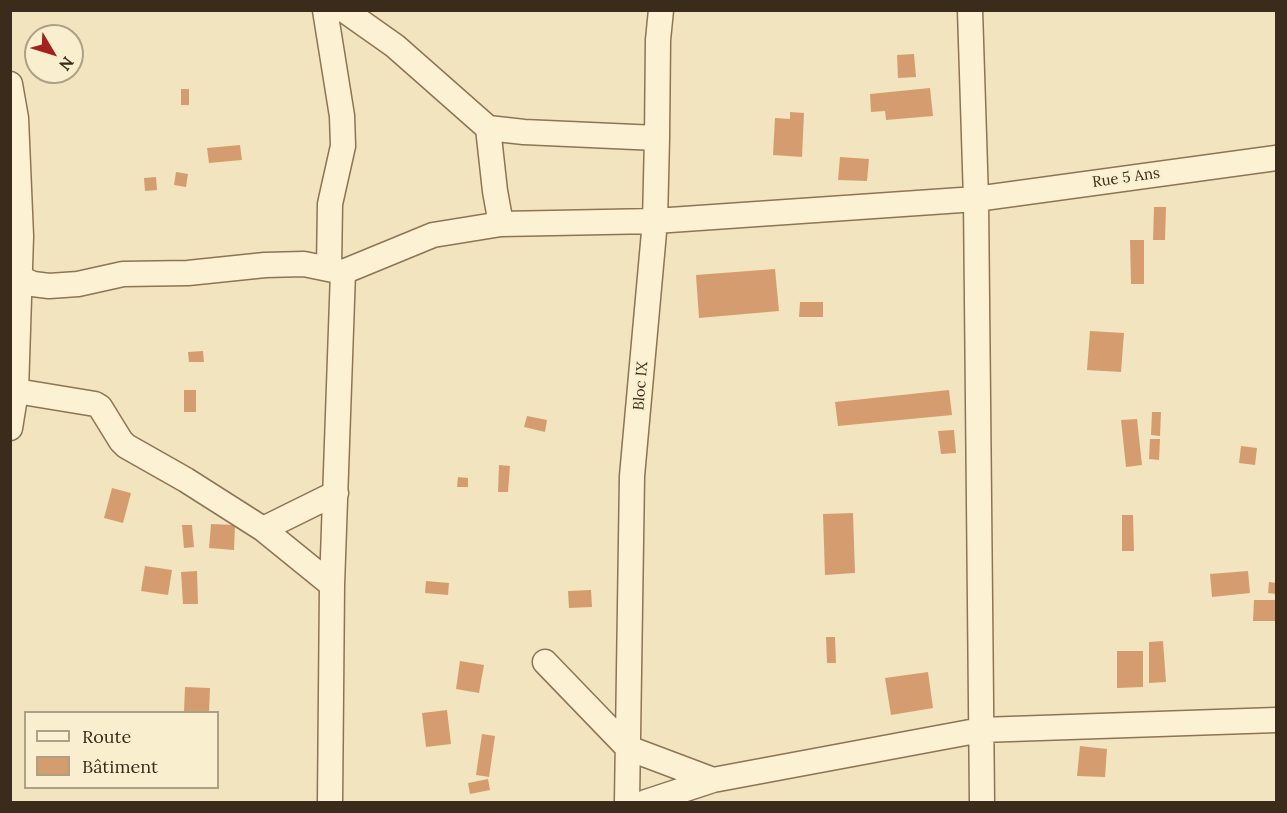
<!DOCTYPE html>
<html>
<head>
<meta charset="utf-8">
<style>
	body { margin:0 }
	#map { position:relative; width:1287px; height:813px; overflow:hidden; background:#f2e4be; font-family:Lora,serif }
	canvas { display:block }
	.frame { position:absolute; inset:0; border:12px solid #3a2b1b; pointer-events:none }
	.legend { position:absolute; left:24px; top:711px; width:195px; height:78px; box-sizing:border-box; background:#f9eece; border:2px solid #ada086; margin:0; padding:8px 10px; list-style:none; font-size:18px; color:#3a2b1b }
	.legend li { display:flex; align-items:center; gap:12px; height:30px }
	.legend b { width:30px; border:2px solid #ada086 }
	.north { position:absolute; left:24px; top:24px; width:60px; height:60px; box-sizing:border-box; background:#f9eece; border:2px solid #ada086; border-radius:50%; rotate:128deg; font-size:16px; font-weight:700; line-height:24px; text-align:center; color:#3a2b1b }
	.north::after { content:''; display:block; margin:auto; width:21px; height:27px; background:#a2221e; clip-path:polygon(50% 0,100% 100%,50% 72%,0 100%) }
</style>
</head>
<body>
<div id="map">
<canvas width="1287" height="813"></canvas>
<div class="frame"></div>
<ul class="legend">
<li><b style="height:8px;background:#fcf1d2"></b>Route</li>
<li><b style="height:16px;background:#d59d6f"></b>Bâtiment</li>
</ul>
<div class="north">N</div>
</div>
<script>
const ctx = document.querySelector('canvas').getContext('2d');
ctx.lineJoin = 'round';
function paint(path, color) { ctx.fillStyle = color; ctx.fill(path, 'evenodd'); }
const toPath = rows => new Path2D(rows.map(r => 'M' + r).join(''));
function trace(path, color, width, dash) { ctx.strokeStyle = color; ctx.lineWidth = width; ctx.lineCap = dash ? 'butt' : 'round'; ctx.setLineDash(dash || []); ctx.stroke(path); }
function write(font, color, halo, rows, align = 'center') {
  ctx.font = font + ' Lora,serif'; ctx.lineWidth = 4.5; ctx.setLineDash([]); ctx.textBaseline = 'middle'; ctx.strokeStyle = halo; ctx.fillStyle = color; for (const [text, x, y, turn = 0] of rows) {
    ctx.save(); ctx.translate(x, y); ctx.rotate((+turn || 0) * Math.PI / 180); ctx.textAlign = isNaN(turn) ? turn : align; if (halo) ctx.strokeText(text, 0, 0); ctx.fillText(text, 0, 0); ctx.restore();
  }
}
const building = toPath([
	[914,54,916,77,898,78,897,55],
	[930,88,933,116,886,120,885,111,871,112,870,94],
	[181,89,189,89,189,105,181,105],
	[790,112,804,113,802,157,773,155,775,118,790,119],
	[240,145,242,160,209,163,207,148],
	[840,157,869,159,867,181,838,180],
	[176,172,188,174,186,187,174,185],
	[156,177,157,190,145,191,144,178],
	[1154,207,1166,207,1165,240,1153,240],
	[1130,240,1144,240,1144,284,1131,284],
	[775,269,779,311,699,318,696,275],
	[800,302,823,302,823,317,799,317],
	[1090,331,1124,333,1121,372,1087,370],
	[203,351,204,362,189,362,188,352],
	[184,390,196,390,196,412,184,412],
	[949,390,952,415,838,426,835,402],
	[1152,412,1161,412,1160,436,1151,435],
	[527,416,547,420,545,432,524,427],
	[1137,419,1142,465,1126,467,1121,420],
	[954,430,956,453,941,454,938,431],
	[1150,439,1160,439,1159,460,1149,459],
	[1241,446,1257,448,1255,465,1239,463],
	[499,465,510,466,508,492,498,492],
	[458,477,468,478,468,487,457,487],
	[112,488,131,493,123,523,104,518],
	[853,513,855,573,825,575,823,514],
	[1122,515,1133,515,1134,551,1122,551],
	[211,524,235,525,234,550,209,548],
	[182,525,192,525,194,547,184,548],
	[145,566,172,570,168,595,141,591],
	[197,571,198,604,183,604,181,572],
	[1248,571,1250,593,1212,597,1210,574],
	[426,581,449,583,448,595,425,593],
	[1269,582,1276,583,1276,594,1268,593],
	[591,590,592,607,569,608,568,591],
	[1254,600,1276,600,1276,621,1253,621],
	[826,637,835,637,836,663,827,663],
	[1163,641,1166,682,1149,683,1149,642],
	[1117,651,1143,651,1143,687,1117,688],
	[460,661,484,665,479,693,456,689],
	[928,672,933,708,891,715,885,678],
	[185,687,210,688,209,712,184,712],
	[447,710,451,744,426,747,422,713],
	[482,734,495,736,489,777,476,775],
	[1080,746,1107,749,1105,777,1077,776],
	[488,779,490,790,470,794,468,783]
]);
const street = toPath([
	[325,10,342,116,343,146,330,204,329,268],
	[970,10,976,199,982,802],
	[10,84,16,118,21,236,16,391,10,428],
	[488,128,524,132,657,138,655,221,632,476,627,802],
	[657,138,658,40,661,10],
	[501,224,655,221,976,199,1276,158],
	[10,279,20,278,33,284,49,286,78,284,123,274,188,273,265,265,304,264,343,272],
	[16,391,95,404,100,407,121,441,126,446,186,480,263,529,336,493],
	[263,529,332,585],
	[545,662,628,748,713,780],
	[330,802,332,585,343,272,433,235,501,224,495,191,488,128,395,46,344,10],
	[646,802,713,780,981,730,1276,720]
]);
const streetNames = [
	["Rue 5 Ans",1126,178,-8],
	["Bloc IX",641,386,-85]
];
paint(building, '#d59d6f');
trace(street, '#8d7455', 27);
trace(street, '#fcf1d2', 24);
write('15px', '#3a2b1b', '#f9eece', streetNames);
</script>
</body>
</html>
